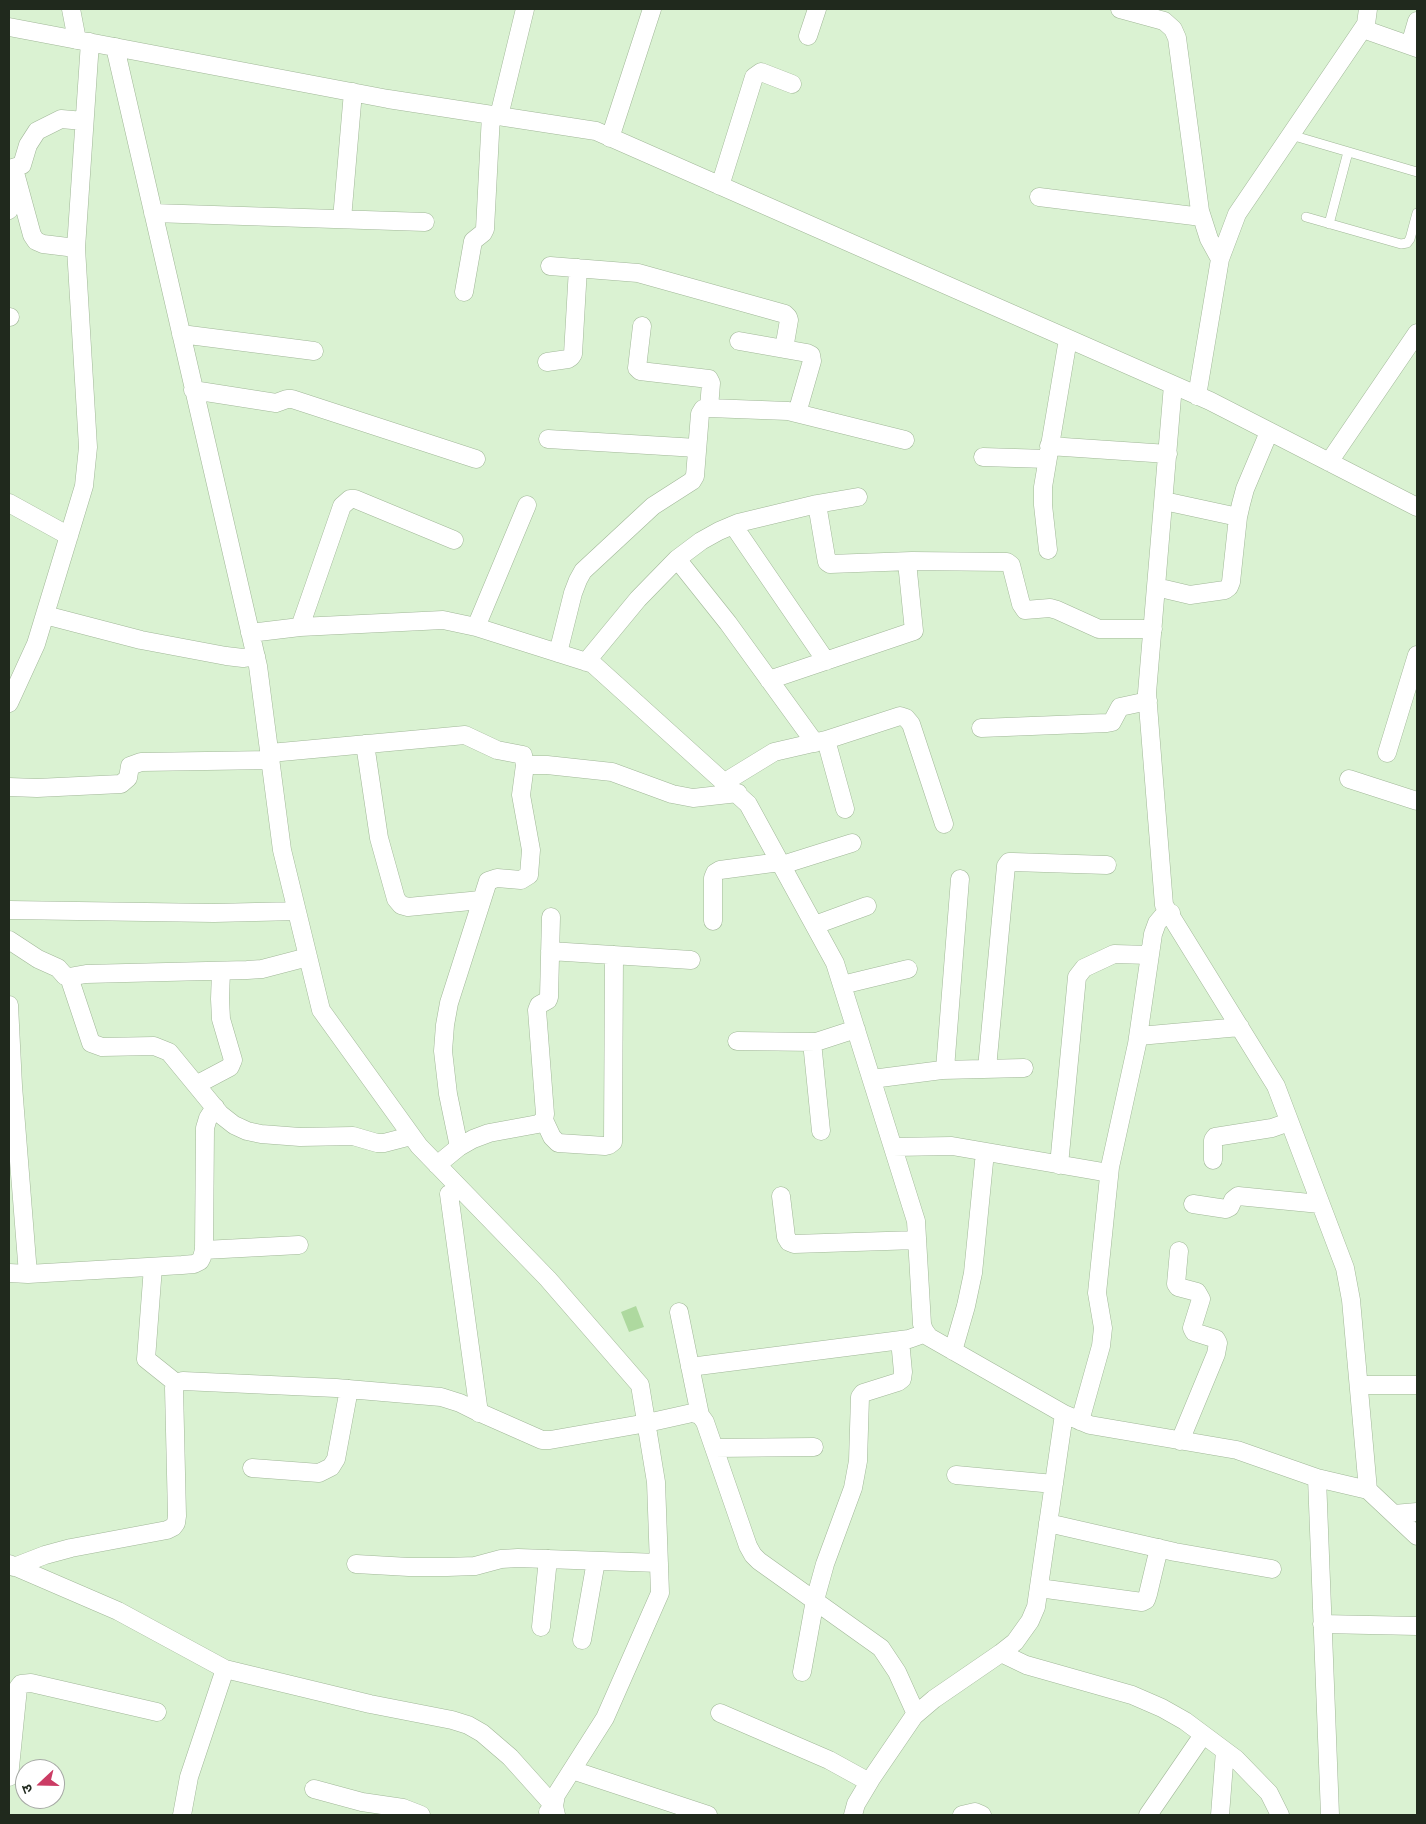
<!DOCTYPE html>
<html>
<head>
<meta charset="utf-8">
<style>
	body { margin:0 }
	#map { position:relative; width:1426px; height:1824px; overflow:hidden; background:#daf2d2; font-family:"Roboto Serif","Noto Sans Devanagari",serif }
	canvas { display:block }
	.frame { position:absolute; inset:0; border:10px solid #20291d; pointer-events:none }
	.north { position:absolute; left:15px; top:1759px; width:50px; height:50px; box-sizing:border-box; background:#fff; border:1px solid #a6a9a5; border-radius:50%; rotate:249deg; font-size:14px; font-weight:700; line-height:20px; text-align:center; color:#20291d }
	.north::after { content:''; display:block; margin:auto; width:18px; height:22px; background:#cb3c64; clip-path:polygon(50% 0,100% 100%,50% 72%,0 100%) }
</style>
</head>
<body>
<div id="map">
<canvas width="1426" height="1824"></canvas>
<div class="frame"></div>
<div class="north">उ</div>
</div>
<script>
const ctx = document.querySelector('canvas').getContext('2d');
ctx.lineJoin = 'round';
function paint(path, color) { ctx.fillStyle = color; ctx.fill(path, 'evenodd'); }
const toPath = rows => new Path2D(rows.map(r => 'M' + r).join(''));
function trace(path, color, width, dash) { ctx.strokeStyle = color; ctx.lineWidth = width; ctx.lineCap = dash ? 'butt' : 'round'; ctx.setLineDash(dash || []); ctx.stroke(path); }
const building = toPath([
	[636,1306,644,1327,629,1332,621,1312]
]);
const lane = toPath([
	[1291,135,1417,172],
	[1306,217,1401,244,1407,243,1410,239,1417,213],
	[1329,224,1348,152]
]);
const street = toPath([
	[71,9,77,40],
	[1120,9,1164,21,1173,29,1177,38,1200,211,1209,239,1220,259],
	[9,27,388,99,596,131,1210,401,1417,507],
	[1363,29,1417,48],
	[808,36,817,9],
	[1410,45,1417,21],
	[115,47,258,666,282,850,321,1010,419,1146,548,1279,640,1385,656,1482,660,1593,605,1718,556,1795,554,1806,556,1815],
	[499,116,525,9],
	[610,138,652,9],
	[9,169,22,165,28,145,37,131,61,119,84,121],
	[14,169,32,235,36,241,43,244,76,248],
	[720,186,754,77,761,72,792,84],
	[1039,197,1202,217],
	[9,210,18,186],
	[153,213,425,222],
	[342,219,353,92],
	[550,266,638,273,785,314,788,317,789,320,784,349],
	[464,292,473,241,483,233,485,229,491,115],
	[9,317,10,317],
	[642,326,637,368,640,371,709,379,711,383,709,408],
	[181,334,314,351],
	[739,341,807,353,811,355,812,361,797,413],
	[547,362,568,359,571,357,573,354,578,268],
	[1173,385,1147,693,1164,905,1276,1086,1345,1268,1351,1300,1368,1490],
	[193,390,276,403,287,399,292,399,476,459],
	[1197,396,1220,259,1237,214,1366,24,1368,9],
	[548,439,697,448],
	[1049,446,1168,454],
	[983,457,1047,459],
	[1329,462,1417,333],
	[1164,501,1238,517],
	[9,503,69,536],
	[817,504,826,557,827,562,830,564,912,561,1007,562,1011,565,1021,604,1025,610,1050,608,1057,610,1099,629,1153,629],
	[733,525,826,661],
	[1048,550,1043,505,1043,487,1068,339],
	[677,559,728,623,815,743],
	[1156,587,1190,595,1225,590,1229,587,1231,582,1238,517,1241,504,1245,489,1269,432],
	[45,615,141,640,226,656,243,658,256,656],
	[300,627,342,506,350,499,355,499,454,540],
	[476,627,527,505],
	[250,633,300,627,443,620,476,627,593,664,748,804,835,963,916,1221,922,1324,924,1330,929,1337,1064,1414,1090,1425,1237,1450,1317,1478,1368,1490,1417,1536],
	[558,653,573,593,578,580,583,571,653,506,692,481,695,476,700,414,703,409,709,408,788,411,905,440],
	[586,662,638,599,677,559,701,541,719,531,738,523,817,504,858,497],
	[769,680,914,631,907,562],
	[9,703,36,644,84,486,88,447,76,248,90,42],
	[981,728,1107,723,1112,722,1120,707,1148,701],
	[826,740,845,809],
	[365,744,379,838,396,899,401,905,408,907,481,900],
	[270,753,465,735,497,750,523,755,525,765,547,765,612,772,672,794,693,798,738,793],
	[1387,753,1417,655],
	[1349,779,1417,801],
	[725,782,774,752,826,740,900,716,906,718,911,724,944,824],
	[9,787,37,788,121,784,128,778,130,766,141,762,271,760],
	[782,865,852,843],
	[9,910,214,913,297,911],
	[713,921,713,878,715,873,720,870,780,862],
	[815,925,867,906],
	[9,940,38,959,58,968,65,976,69,977,86,974,247,970,262,969,308,957],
	[550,951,691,960],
	[69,977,91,1043,102,1047,154,1046,169,1052,220,1114,234,1125,247,1131,261,1134,300,1137,353,1136,377,1143,384,1143,411,1136],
	[842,985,908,969],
	[9,1005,13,1086,28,1274,9,1273],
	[1139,1036,1240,1027],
	[737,1041,816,1042,856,1029],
	[812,1042,821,1131],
	[987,1068,1006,866,1009,862,1013,862,1107,865],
	[945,1069,960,879],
	[872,1079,942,1070,1024,1068],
	[196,1085,230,1067,233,1060,221,1019,220,999,221,971],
	[544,1120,552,1137,558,1143,605,1146,609,1145,613,1142,614,955],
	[459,1147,448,1094,443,1051,445,1025,449,1003,488,881,497,878,521,880,529,875,531,850,521,795,525,765],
	[893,1147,952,1146,1109,1173],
	[1213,1160,1213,1140,1215,1137,1272,1128,1289,1122],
	[437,1165,459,1147,473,1139,489,1133,538,1124,544,1120,545,1114,537,1010,539,1005,548,1000,549,997,551,917],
	[1059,1165,1077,977,1084,968,1114,954,1150,955],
	[461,1190,449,1194,479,1413],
	[781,1196,786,1237,789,1242,794,1244,917,1240],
	[1193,1204,1226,1209,1230,1207,1233,1200,1238,1196,1320,1204],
	[204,1250,205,1128,208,1118,215,1107],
	[1179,1251,1176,1284,1178,1287,1197,1292,1201,1299,1192,1328,1194,1332,1213,1338,1216,1339,1218,1343,1216,1354,1180,1441],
	[153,1267,146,1359,176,1383],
	[28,1274,182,1265,194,1264,200,1261,202,1257,204,1250,299,1245],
	[679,1312,700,1415],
	[953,1351,966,1306,973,1273,985,1152],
	[690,1367,909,1339,926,1333],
	[1359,1385,1417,1385],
	[1080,1421,1101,1346,1103,1328,1097,1293,1110,1167,1137,1044,1153,934,1157,923,1162,917,1171,913],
	[714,1448,814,1447],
	[252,1468,319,1473,331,1467,336,1459,349,1389],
	[956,1475,1054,1484],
	[1317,1478,1330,1815],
	[1394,1514,1417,1512],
	[1048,1523,1175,1552,1272,1569],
	[9,1564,118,1611,225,1669,370,1704,452,1720,468,1725,482,1733,510,1757,554,1806,548,1812],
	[356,1564,409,1567,447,1567,475,1566,501,1559,518,1558,659,1563],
	[14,1567,45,1555,71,1548,167,1530,173,1527,176,1523,177,1516,174,1388,176,1383,183,1381,336,1388,441,1397,460,1403,474,1410,542,1440,550,1440,647,1423,692,1413,700,1415,705,1422,748,1546,753,1555,759,1561,881,1648,897,1672,916,1714],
	[1039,1588,1142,1602,1146,1600,1148,1594,1159,1548],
	[1322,1624,1417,1626],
	[541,1627,548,1559],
	[582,1640,596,1561],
	[1001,1653,1026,1665,1132,1695,1162,1708,1185,1721,1236,1759,1269,1793,1280,1815],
	[802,1672,815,1600,825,1564,853,1488,858,1461,860,1397,863,1393,898,1382,902,1379,903,1372,900,1340],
	[720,1713,829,1760,869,1782],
	[572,1770,708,1815],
	[9,1777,18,1688,21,1684,31,1683,157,1712],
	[314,1789,362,1802,403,1808,421,1815],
	[182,1815,189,1777,225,1669],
	[853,1815,856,1804,871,1779,914,1716,934,1699,1001,1653,1015,1642,1030,1621,1036,1607,1064,1414],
	[962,1815,975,1812,982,1815],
	[1148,1815,1203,1735],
	[1220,1815,1225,1751]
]);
paint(building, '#aed99f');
trace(lane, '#a1b798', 10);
trace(street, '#a1b798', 19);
trace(lane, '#fff', 9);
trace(street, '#fff', 18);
</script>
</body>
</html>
